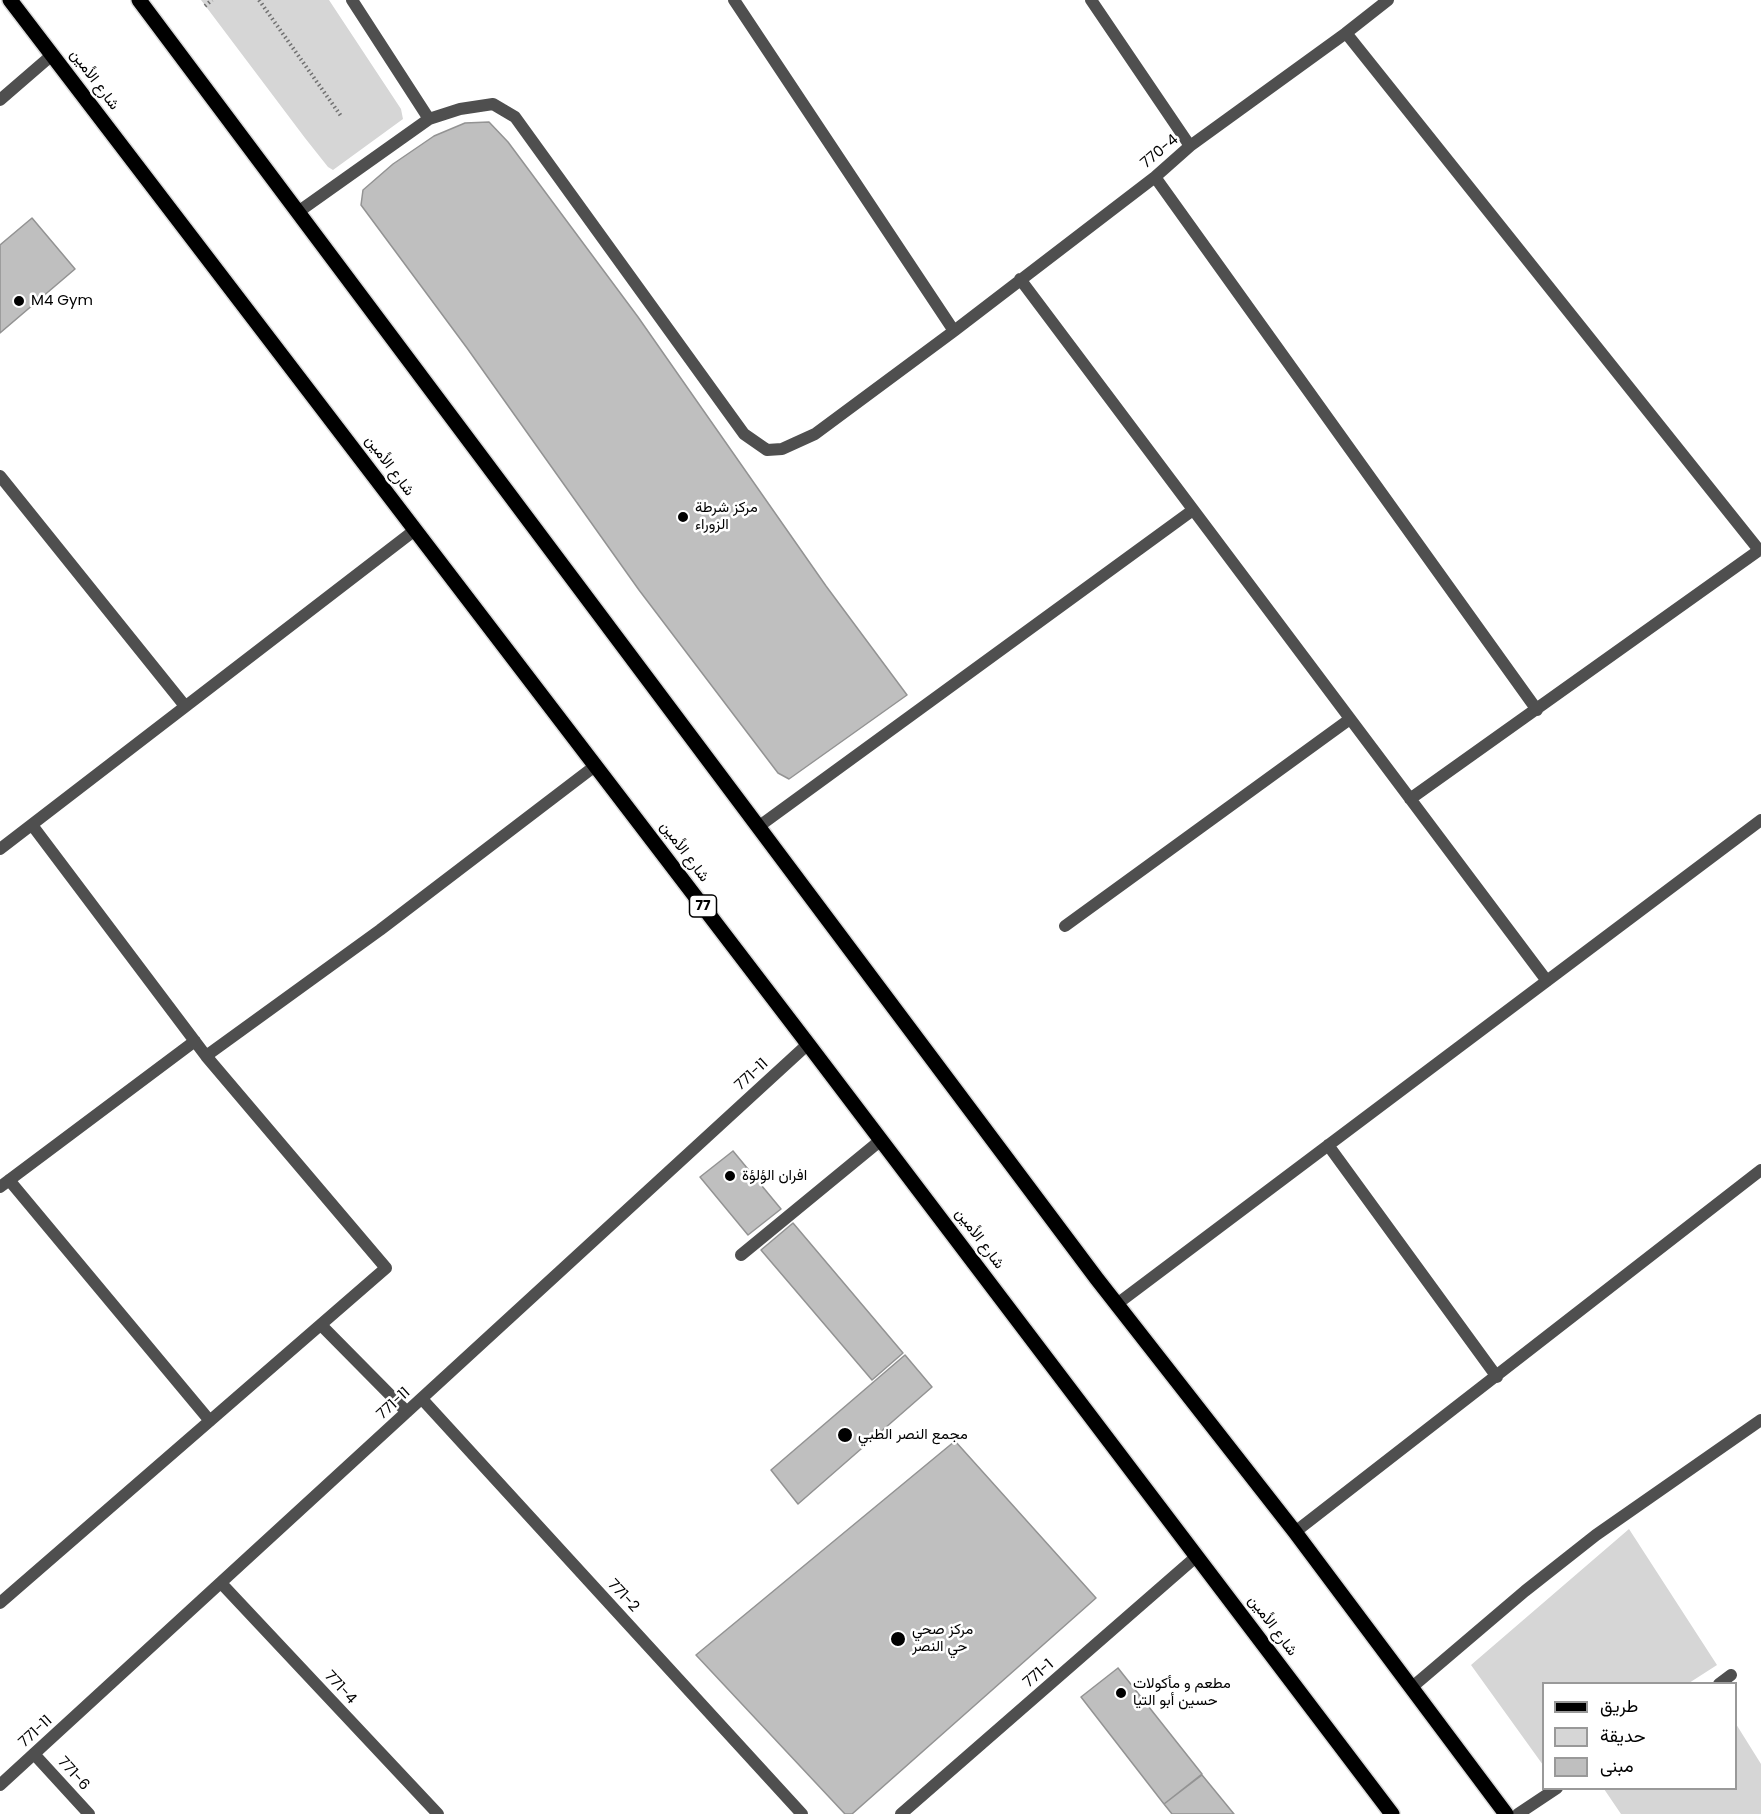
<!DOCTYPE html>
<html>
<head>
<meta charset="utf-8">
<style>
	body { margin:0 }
	#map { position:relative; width:1761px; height:1814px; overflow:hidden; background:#fff; font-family:Poppins,Vazirmatn,sans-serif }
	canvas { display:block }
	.legend { position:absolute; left:1542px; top:1682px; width:195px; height:108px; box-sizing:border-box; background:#fff; border:2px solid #999; margin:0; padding:8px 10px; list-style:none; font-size:18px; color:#000 }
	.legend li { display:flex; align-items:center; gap:12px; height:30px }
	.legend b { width:30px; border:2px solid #999 }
</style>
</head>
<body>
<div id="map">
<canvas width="1761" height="1814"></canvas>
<ul class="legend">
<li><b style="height:8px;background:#000"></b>طريق</li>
<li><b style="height:16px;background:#d6d6d6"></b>حديقة</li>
<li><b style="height:16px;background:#bfbfbf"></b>مبنى</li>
</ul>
</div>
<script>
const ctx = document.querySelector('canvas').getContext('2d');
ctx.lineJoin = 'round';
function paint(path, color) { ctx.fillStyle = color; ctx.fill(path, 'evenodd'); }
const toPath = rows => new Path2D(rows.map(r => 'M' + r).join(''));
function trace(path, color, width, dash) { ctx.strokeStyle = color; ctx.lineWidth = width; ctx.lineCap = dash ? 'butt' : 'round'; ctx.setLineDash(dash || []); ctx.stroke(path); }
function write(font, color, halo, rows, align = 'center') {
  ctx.font = font + ' Poppins,Vazirmatn,sans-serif'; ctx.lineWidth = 5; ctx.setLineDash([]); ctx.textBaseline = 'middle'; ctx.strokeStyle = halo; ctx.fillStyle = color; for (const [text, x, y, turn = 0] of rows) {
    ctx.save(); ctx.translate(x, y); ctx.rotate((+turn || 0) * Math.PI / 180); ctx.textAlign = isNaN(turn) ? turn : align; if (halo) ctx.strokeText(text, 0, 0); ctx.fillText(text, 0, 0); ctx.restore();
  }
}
const green = toPath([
	[201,0,329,0,401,109,403,119,333,170,328,167,305,138],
	[1629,1529,1717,1665,1689,1683,1544,1684,1543,1765,1471,1665],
	[1736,1724,1761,1764,1761,1814,1621,1814,1604,1789,1736,1788]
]);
const building = toPath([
	[489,122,508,142,638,317,826,586,907,695,789,779,778,773,639,590,467,348,361,205,363,190,393,164,434,136,465,123,489,122],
	[32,218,75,269,0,333,0,245,32,218],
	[733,1151,781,1209,748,1235,700,1177,733,1151],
	[793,1223,903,1353,872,1380,761,1250,793,1223],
	[905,1355,932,1387,798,1504,771,1470,905,1355],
	[955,1441,1096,1598,852,1814,845,1814,696,1655,955,1441],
	[1118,1668,1202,1774,1164,1804,1081,1697,1118,1668],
	[1202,1775,1234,1814,1172,1814,1164,1804,1202,1775]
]);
const path = toPath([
	[259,0,341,116],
	[205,6,212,0]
]);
const lane = toPath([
	[741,1255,881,1140],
	[1719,1684,1731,1675],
	[1518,1814,1557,1788]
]);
const street = toPath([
	[352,0,429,119],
	[734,0,954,331],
	[1091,0,1190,146],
	[1346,33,1759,550],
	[0,100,52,55],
	[1155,177,1537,710],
	[298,212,429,119,460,109,493,104,515,117,744,434,767,450,782,449,815,434,954,331,1155,177,1190,146,1346,33,1388,0],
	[1020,279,1547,981],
	[0,476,185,706],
	[1410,799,1761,549],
	[758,827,1193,510],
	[0,849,415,530],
	[1065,926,1350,719],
	[206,1056,380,930,595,766],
	[1328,1145,1497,1377],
	[9,1180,210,1421],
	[0,1187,195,1041],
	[1117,1304,1761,820],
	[321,1325,407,1412],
	[422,1399,802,1814],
	[1295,1532,1761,1170],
	[221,1583,438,1814],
	[0,1603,386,1268,206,1056,32,825],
	[1411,1688,1525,1591,1596,1535,1761,1420],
	[34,1754,89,1814],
	[0,1785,808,1044],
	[901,1814,1197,1556]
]);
const primary = toPath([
	[10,0,808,1044,1392,1814],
	[139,0,1097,1279,1295,1532,1506,1814]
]);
const markers = [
	[19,301,6,"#000"],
	[683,517,6,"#000"],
	[730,1176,6,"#000"],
	[845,1435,8,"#000"],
	[898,1639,8,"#000"],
	[1121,1693,6,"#000"]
];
const shields = [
	[703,906,27]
];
const shieldNames = [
	["77",703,906]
];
const streetNames = [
	["شارع الأمين",94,80,53],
	["770-4",1160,152,-40],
	["شارع الأمين",389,466,53],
	["شارع الأمين",684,852,53],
	["771-11",752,1075,-43],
	["شارع الأمين",979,1239,53],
	["771-11",394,1404,-43],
	["771-2",623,1596,47],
	["شارع الأمين",1272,1626,53],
	["771-1",1039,1674,-41],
	["771-4",340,1688,47],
	["771-11",36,1732,-43],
	["771-6",73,1774,48]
];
const poiNames = [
	["M4 Gym",31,301],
	["مركز شرطة",695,508],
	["الزوراء",695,525],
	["افران الؤلؤة",742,1176],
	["مجمع النصر الطبي",858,1435],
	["مركز صحي",912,1630],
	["حي النصر",912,1647],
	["مطعم و مأكولات",1133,1684],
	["حسين أبو التيا",1133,1701]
];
paint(green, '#d6d6d6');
paint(building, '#bfbfbf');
trace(building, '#939393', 1.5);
trace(primary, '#dbdbdb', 18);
trace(path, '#717171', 4, [1.5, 3]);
trace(lane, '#4f4f4f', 12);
trace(street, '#4f4f4f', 12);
trace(primary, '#000', 15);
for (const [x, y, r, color] of markers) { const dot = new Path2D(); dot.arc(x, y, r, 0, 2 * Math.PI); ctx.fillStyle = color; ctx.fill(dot); trace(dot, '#fff', 2); }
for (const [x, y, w] of shields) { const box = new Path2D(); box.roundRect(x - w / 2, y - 11, w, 22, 4.5); ctx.fillStyle = '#fff'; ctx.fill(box); trace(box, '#000', 1.5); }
write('bold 14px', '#000', null, shieldNames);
write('15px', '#000', '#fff', streetNames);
write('15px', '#000', '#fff', poiNames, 'left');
</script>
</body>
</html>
